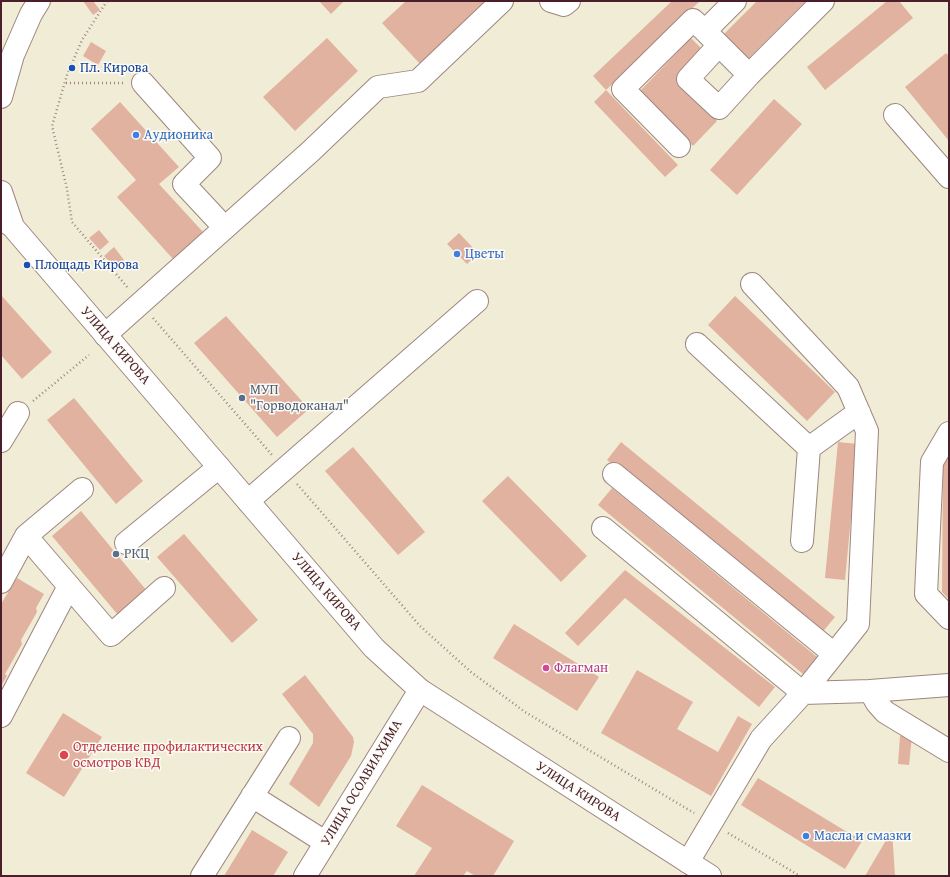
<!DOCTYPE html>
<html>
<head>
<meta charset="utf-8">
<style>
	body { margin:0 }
	#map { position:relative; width:950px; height:877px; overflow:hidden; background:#f1ecd5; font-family:"Gentium Book Plus",serif }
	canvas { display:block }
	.frame { position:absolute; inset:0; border:2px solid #4a1f2b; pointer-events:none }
</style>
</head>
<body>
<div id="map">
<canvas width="950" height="877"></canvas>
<div class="frame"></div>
</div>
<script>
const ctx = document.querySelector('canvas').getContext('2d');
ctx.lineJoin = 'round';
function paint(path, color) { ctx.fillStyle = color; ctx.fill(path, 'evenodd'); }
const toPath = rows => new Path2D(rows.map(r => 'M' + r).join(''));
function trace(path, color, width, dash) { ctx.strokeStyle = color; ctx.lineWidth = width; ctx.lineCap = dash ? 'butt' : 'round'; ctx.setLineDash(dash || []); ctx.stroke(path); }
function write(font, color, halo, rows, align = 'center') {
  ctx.font = font + ' "Gentium Book Plus",serif'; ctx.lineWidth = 3; ctx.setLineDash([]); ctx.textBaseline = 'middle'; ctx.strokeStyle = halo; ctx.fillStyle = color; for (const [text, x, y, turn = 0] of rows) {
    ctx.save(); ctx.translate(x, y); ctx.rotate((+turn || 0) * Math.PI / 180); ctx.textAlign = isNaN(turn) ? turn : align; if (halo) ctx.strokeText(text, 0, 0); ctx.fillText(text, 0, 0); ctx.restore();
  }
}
const building = toPath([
	[83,1,93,1,100,10,93,15],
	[319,1,344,1,331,14],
	[406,1,487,1,420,64,382,23],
	[672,1,700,1,606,90,678,165,665,177,594,102,606,90,593,76],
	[757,1,806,1,744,63,719,39],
	[887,1,899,1,913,18,825,90,807,67],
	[327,38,358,71,295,131,263,97],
	[691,38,705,52,677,81,717,121,693,146,638,93],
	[91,42,106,51,98,65,83,56],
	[946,53,949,56,949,141,905,87],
	[774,99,802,124,737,195,710,170],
	[120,102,179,167,159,184,203,232,173,259,117,197,136,180,91,129],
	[99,230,109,242,100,250,89,238],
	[459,233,478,253,467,264,447,244],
	[114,247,124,260,115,268,104,256],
	[1,295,52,352,22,379,1,355],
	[735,296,835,392,807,421,708,325],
	[226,316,309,409,277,437,194,343],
	[74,398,143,481,116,504,47,420],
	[621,442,835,617,820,635,607,460],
	[838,442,858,444,845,580,825,578],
	[353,447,425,532,398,555,325,471],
	[949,453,949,599,942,592,943,463],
	[508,476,587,556,561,582,482,501],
	[612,488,817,657,803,674,598,505],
	[81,511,147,591,118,615,52,536],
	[184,534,258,620,232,643,157,557],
	[625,570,775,687,759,707,625,598,578,646,565,633],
	[17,578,44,594,36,608,37,612,21,640,22,644,5,674,7,676,1,686,1,610,2,608,1,604],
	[514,624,599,677,577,711,493,658],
	[637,670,693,702,677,729,718,752,738,716,752,724,711,796,601,733],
	[305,675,353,737,354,742,351,756,319,807,289,784,313,743,313,734,282,694],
	[63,713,102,737,64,797,26,773],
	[900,736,912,736,909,765,898,764],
	[758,778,862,841,845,869,741,805],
	[422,785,514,841,493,876,475,876,467,871,463,876,414,876,432,848,396,826],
	[252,830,288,852,273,876,224,876],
	[892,830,895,876,865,876]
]);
const path = toPath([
	[107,1,82,40,67,75,52,126,67,189,72,222,128,288],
	[66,83,124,83],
	[153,318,272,455],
	[33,401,89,355],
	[297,484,420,626,471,672,525,712,694,813],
	[728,833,800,876]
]);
const minor = toPath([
	[551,1,564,5,569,1],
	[705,31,749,75,823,1],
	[719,45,688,79,719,108,749,75],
	[143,83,210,158,184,184,225,228],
	[1,97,13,55,31,14,39,1],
	[895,115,949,177],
	[679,146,623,89,693,20,705,31,735,1],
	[105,335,311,151,378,87,418,81,502,1],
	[697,344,809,448,859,412],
	[949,433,932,462,926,594,949,618],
	[1,441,18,413],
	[614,474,834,654],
	[248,501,477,301],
	[603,528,803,693,858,624,867,431,848,387,752,284],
	[26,536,111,635,164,588],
	[802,541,809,448],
	[126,543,219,467],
	[1,582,26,536,82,489],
	[870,691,949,685],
	[1,716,69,586],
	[252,796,325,842],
	[688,862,761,739,803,693,870,691,877,703,885,712,949,751],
	[202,876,289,738],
	[305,876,420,690]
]);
const major = toPath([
	[1,192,13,227],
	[1,218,13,227,374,648,420,690,710,876]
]);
const markers = [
	[72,68,4,"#1a4fb4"],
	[136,135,4,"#3f7fe0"],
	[457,254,4,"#3f7fe0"],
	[27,265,4,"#1a4fb4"],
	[242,398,4,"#5c6f8a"],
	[116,554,4,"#5c6f8a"],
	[546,668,4,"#d1479c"],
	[64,755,5,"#e0444e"],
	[806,836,4,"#3f7fe0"]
];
const transitNames = [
	["Пл. Кирова",80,68],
	["Площадь Кирова",35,265]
];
const shopNames = [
	["Аудионика",144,135],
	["Цветы",465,254],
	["Масла и смазки",814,836]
];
const streetNames = [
	["УЛИЦА КИРОВА",115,346,49],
	["УЛИЦА КИРОВА",326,592,49],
	["УЛИЦА ОСОАВИАХИМА",362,783,-59],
	["УЛИЦА КИРОВА",578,792,33]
];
const serviceNames = [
	["МУП",250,390],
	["\"Горводоканал\"",250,406],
	["РКЦ",124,554]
];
const hotelNames = [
	["Флагман",554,668]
];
const healthNames = [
	["Отделение профилактических",73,747],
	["осмотров КВД",73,763]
];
paint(building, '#e1b29f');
trace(minor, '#9e8680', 24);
trace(major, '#9e8680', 24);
trace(path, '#9e8680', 2.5, [1, 3]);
trace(minor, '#fff', 22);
trace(major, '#fff', 22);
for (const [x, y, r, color] of markers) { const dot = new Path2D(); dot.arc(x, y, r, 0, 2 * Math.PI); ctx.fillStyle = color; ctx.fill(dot); trace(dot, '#fdfcf7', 1.5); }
write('14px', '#164399', '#fdfcf7', transitNames, 'left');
write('14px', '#366cbe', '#fdfcf7', shopNames, 'left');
write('14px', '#4a1f2b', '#fdfcf7', streetNames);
write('14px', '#4e5e75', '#fdfcf7', serviceNames, 'left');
write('14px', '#b23c85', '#fdfcf7', hotelNames, 'left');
write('14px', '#be3a42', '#fdfcf7', healthNames, 'left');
</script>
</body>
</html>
